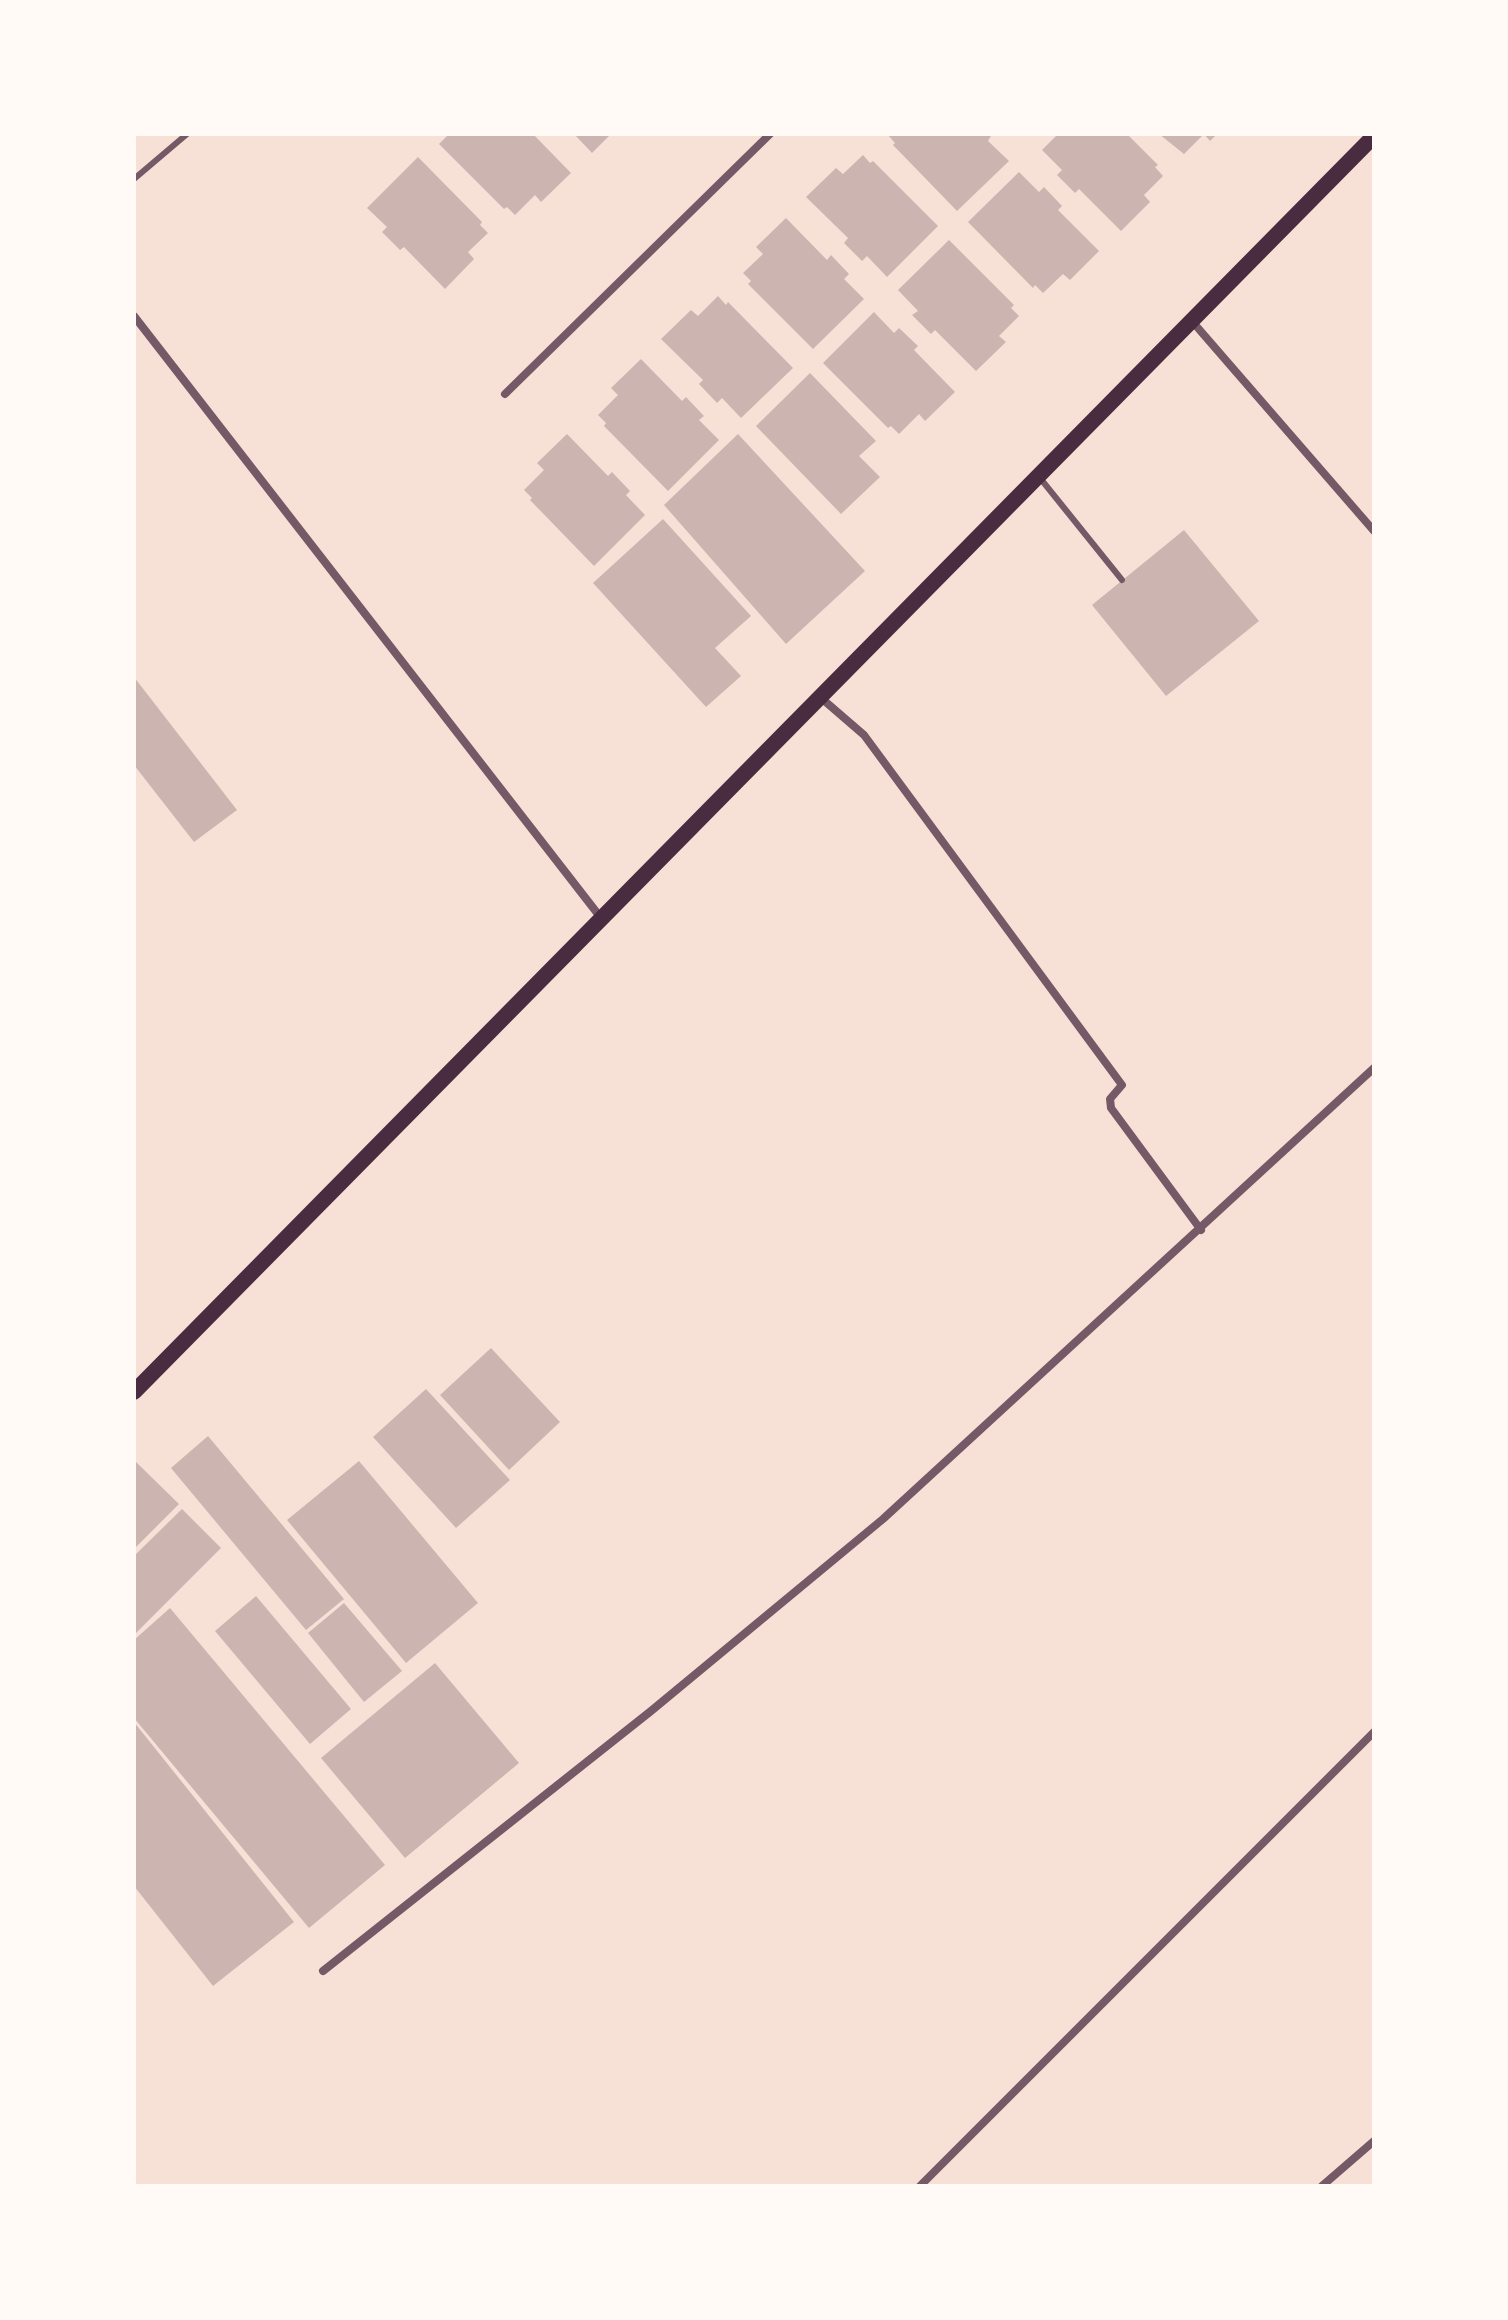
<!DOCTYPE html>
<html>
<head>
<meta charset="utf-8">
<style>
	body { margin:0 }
	#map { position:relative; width:1508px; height:2320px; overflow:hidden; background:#f7e1d7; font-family:"Exo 2",sans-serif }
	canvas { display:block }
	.frame { position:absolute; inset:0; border:136px solid #fffaf5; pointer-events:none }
</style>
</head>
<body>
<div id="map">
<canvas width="1508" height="2320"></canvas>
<div class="frame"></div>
</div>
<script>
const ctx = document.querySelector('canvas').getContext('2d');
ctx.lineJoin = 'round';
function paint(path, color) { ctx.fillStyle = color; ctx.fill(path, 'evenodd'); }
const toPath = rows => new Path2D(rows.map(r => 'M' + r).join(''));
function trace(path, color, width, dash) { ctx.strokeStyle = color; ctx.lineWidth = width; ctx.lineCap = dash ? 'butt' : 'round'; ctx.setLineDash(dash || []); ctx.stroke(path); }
const building = toPath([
	[449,134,533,134,571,173,541,202,535,195,515,215,507,207,504,209,439,144],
	[574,134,611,134,592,153],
	[887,134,992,134,988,141,1009,161,957,211,893,145,895,143],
	[1058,134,1127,134,1158,165,1155,167,1163,176,1144,195,1150,202,1121,231,1079,189,1075,193,1057,175,1062,170,1042,150],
	[1159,134,1217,134,1210,141,1204,134,1184,154],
	[863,155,870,163,873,161,938,226,887,277,867,256,862,261,844,243,848,238,806,197,836,168,843,174],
	[418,157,482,222,480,225,488,233,468,252,474,259,445,289,404,247,400,250,382,232,387,227,367,208],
	[1019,172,1039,192,1044,187,1062,206,1058,210,1099,251,1070,280,1063,274,1043,293,1035,285,1033,288,968,222],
	[786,218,827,260,831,255,849,274,844,279,864,299,813,349,748,284,751,281,743,273,763,254,756,247],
	[949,240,1014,305,1011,308,1019,316,999,336,1006,342,976,371,935,330,931,334,912,315,918,311,898,290],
	[718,296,726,305,728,302,793,368,741,418,722,398,717,403,699,384,703,380,661,339,691,310,698,316],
	[874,312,894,333,899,328,918,346,914,350,955,392,925,421,919,414,899,434,891,426,888,428,823,363],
	[641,359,682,401,686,397,704,416,699,420,719,440,668,491,604,426,606,423,598,415,618,395,611,388],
	[810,373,876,441,859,456,880,477,841,514,756,426],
	[567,434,608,476,612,472,630,491,626,495,645,515,594,566,530,500,532,498,524,490,544,470,537,463],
	[738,434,865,571,786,644,664,505],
	[663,519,751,616,715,648,741,676,706,707,593,583],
	[1184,530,1259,621,1166,696,1092,605],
	[134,677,237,810,194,842,134,765],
	[491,1348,560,1422,509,1470,440,1395],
	[426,1389,510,1480,456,1528,373,1437],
	[208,1436,344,1599,306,1630,171,1468],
	[359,1461,478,1603,406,1663,287,1520],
	[136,1462,179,1504,134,1549,134,1464],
	[182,1509,221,1548,134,1635,134,1556],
	[256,1596,351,1709,310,1744,215,1631],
	[344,1603,402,1671,364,1702,308,1633],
	[170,1608,385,1865,309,1928,134,1718,134,1640],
	[435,1663,519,1763,405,1858,321,1758],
	[134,1722,294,1922,213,1986,134,1886]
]);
const service = toPath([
	[134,179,187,134],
	[1040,478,1122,580]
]);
const minor = toPath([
	[134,316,601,918],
	[1191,320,1374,531],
	[505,394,770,134],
	[820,697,864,735,1122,1085,1110,1099,1111,1108,1201,1230],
	[323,1971,651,1711,883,1519,1374,1068],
	[920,2186,1374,1732],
	[1322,2186,1374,2141]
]);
const secondary = toPath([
	[134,1392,1374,136]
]);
paint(building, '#ccb4b1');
trace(service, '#755966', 6);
trace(minor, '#755966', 8);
trace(secondary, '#4a2c40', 16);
</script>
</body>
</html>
